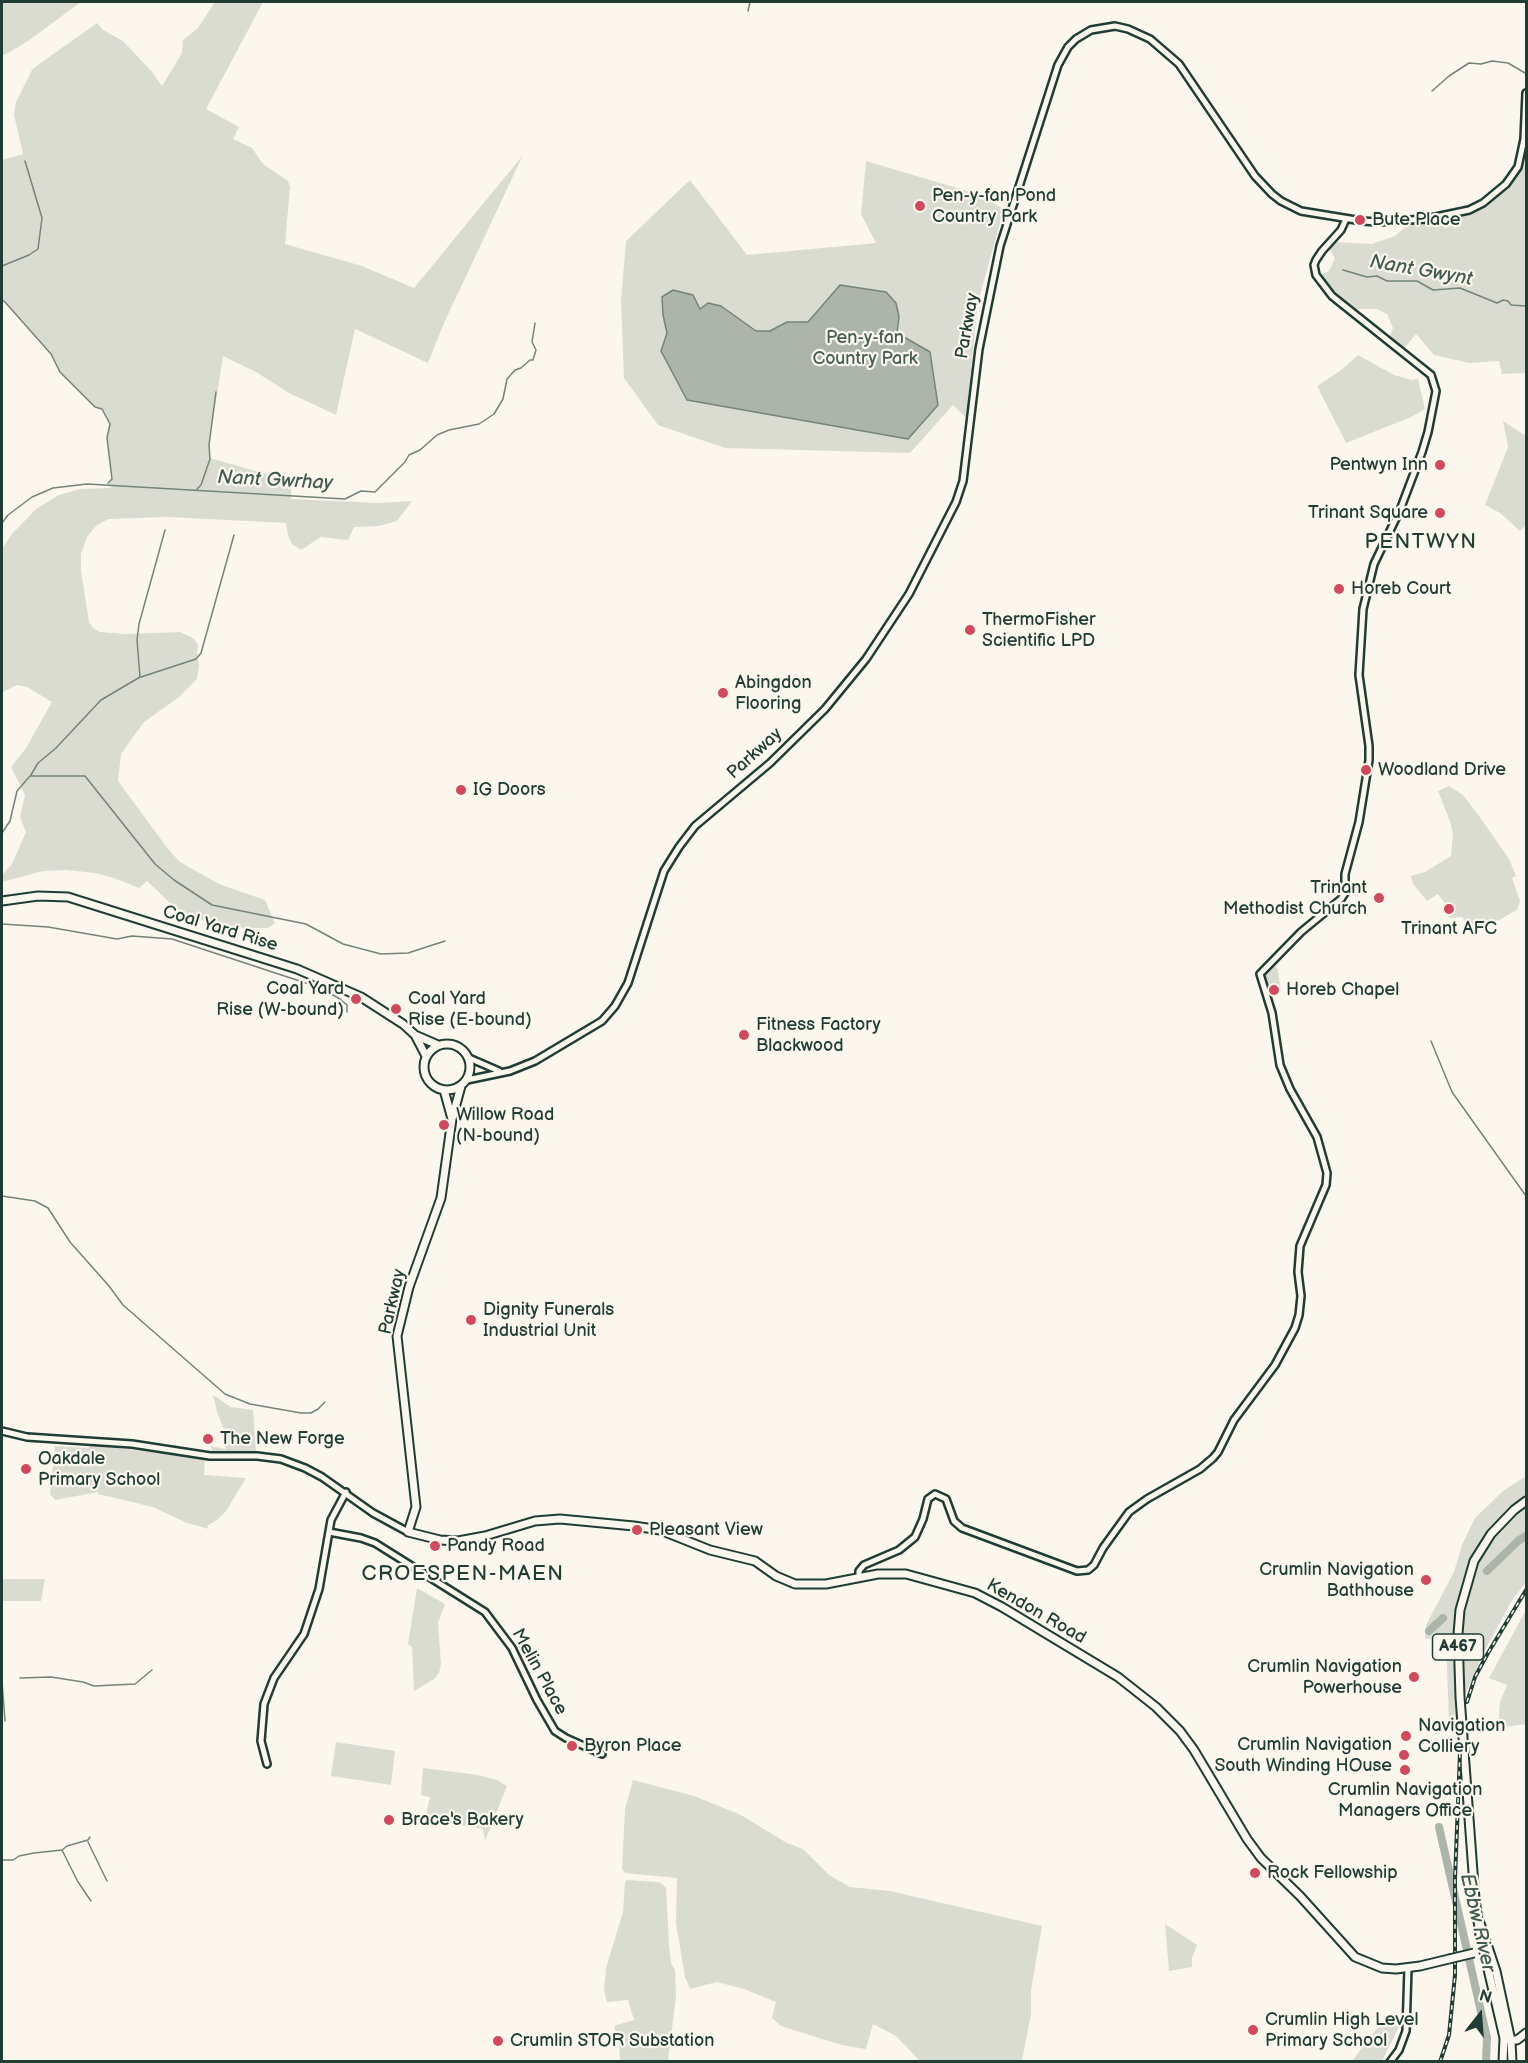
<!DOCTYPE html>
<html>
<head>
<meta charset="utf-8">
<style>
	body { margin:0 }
	#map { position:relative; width:1528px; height:2063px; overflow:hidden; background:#fbf7ec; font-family:"Balsamiq Sans",sans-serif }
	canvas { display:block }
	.frame { position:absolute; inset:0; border:3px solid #1f3d34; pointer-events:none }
	.north { position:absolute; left:1450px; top:1985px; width:60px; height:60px; -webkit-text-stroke:4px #fbf7ec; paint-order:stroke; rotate:17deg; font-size:16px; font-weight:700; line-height:24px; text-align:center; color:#1f3d34 }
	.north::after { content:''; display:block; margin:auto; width:21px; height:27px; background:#1f3d34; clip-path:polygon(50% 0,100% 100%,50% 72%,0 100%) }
</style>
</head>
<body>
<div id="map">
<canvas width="1528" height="2063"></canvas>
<div class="frame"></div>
<div class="north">N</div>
</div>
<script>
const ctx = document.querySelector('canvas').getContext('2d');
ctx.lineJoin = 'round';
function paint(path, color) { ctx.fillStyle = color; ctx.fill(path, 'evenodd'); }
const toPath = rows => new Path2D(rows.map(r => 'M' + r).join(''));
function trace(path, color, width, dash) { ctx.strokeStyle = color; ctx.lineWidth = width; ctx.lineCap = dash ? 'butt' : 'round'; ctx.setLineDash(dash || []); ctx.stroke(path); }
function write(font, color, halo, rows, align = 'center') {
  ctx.font = font + ' "Balsamiq Sans",sans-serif'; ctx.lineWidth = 4.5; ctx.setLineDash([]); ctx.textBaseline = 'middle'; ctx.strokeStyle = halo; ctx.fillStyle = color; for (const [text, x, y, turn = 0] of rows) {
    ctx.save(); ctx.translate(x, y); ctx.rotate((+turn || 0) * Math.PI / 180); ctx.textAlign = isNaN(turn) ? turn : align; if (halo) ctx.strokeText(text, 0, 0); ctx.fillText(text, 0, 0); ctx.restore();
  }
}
const green = toPath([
	[2,2,81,2,28,41,8,53,2,55],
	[215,2,263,2,206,109,239,127,233,139,252,148,263,164,288,181,290,187,285,244,362,266,414,288,523,155,444,323,428,363,355,329,336,415,289,393,256,372,223,356,209,445,210,458,291,481,291,499,378,503,412,501,397,521,379,526,354,527,348,540,321,537,301,550,292,544,288,535,286,523,168,517,108,519,96,526,87,537,81,554,81,571,89,622,93,628,100,632,125,634,180,632,193,638,198,645,197,653,199,666,197,679,179,697,144,722,121,754,118,781,168,849,180,862,219,884,265,900,275,923,268,928,245,928,218,924,190,917,172,905,147,881,139,888,114,878,95,873,66,870,43,871,2,882,2,875,12,864,26,832,20,817,25,795,11,767,26,748,52,702,27,687,17,685,2,692,2,549,12,534,36,509,59,495,80,489,110,488,112,485,107,485,112,479,107,438,110,424,102,409,95,407,60,372,51,354,5,302,2,300,2,160,23,154,14,115,16,102,32,70,38,65,97,23,103,30,123,41,153,73,162,86,182,53,183,40,198,28],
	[866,161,974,193,1004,209,978,302,966,418,953,405,910,453,725,448,658,425,624,378,621,300,626,241,690,180,747,255,876,243,861,214],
	[1522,161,1526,162,1526,373,1502,374,1499,361,1469,363,1434,355,1416,334,1403,350,1389,339,1393,328,1387,314,1377,309,1357,309,1347,306,1335,295,1319,276,1329,271,1335,258,1329,249,1334,242,1372,244,1395,236,1410,223,1446,219,1485,205,1508,188,1518,173],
	[1358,355,1394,375,1412,380,1418,379,1425,409,1411,417,1346,443,1317,386,1340,371],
	[1503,421,1526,436,1526,525,1520,531,1500,513,1485,505,1508,447],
	[1449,786,1463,795,1479,816,1509,859,1516,876,1512,878,1520,901,1517,910,1499,920,1470,928,1462,917,1450,918,1443,910,1447,906,1438,894,1427,901,1413,884,1411,876,1425,872,1451,856,1453,834,1450,821,1438,791],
	[1274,965,1278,969,1279,979,1280,985,1277,987,1275,984,1269,986,1263,973],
	[213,1395,231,1407,253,1410,256,1452,212,1452,211,1446,225,1449,227,1437,217,1412],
	[91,1445,205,1458,204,1475,246,1478,226,1511,217,1520,207,1526,209,1529,187,1523,153,1507,98,1494,98,1492,55,1500,50,1494,55,1446,88,1448],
	[1526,1476,1526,1496,1509,1507,1487,1532,1462,1582,1455,1612,1455,1649,1458,1716,1455,1736,1449,1724,1446,1637,1425,1639,1426,1625,1454,1572,1462,1545,1475,1518,1503,1491],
	[1526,1506,1526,1582,1511,1602,1483,1654,1465,1695,1463,1622,1476,1567,1492,1540,1516,1513],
	[2,1579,45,1579,41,1601,2,1601],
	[417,1588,445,1604,438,1623,441,1664,439,1673,434,1679,414,1691,412,1647,408,1644],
	[1526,1610,1526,1724,1498,1728,1500,1702,1507,1685,1489,1678],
	[336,1742,395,1751,391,1785,331,1776],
	[423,1768,478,1775,497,1780,507,1786,485,1841,483,1829,425,1819,430,1797,421,1795],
	[633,1780,694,1796,741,1815,787,1843,803,1849,829,1875,850,1887,890,1891,1042,1926,1031,1990,1031,2014,1022,2061,920,2061,896,2036,873,2024,866,2049,841,2045,781,2026,772,2018,776,2002,744,1989,717,1982,690,1989,685,1977,676,1923,677,1878,625,1873,622,1869,625,1809],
	[627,1880,656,1882,661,1883,666,1888,669,1944,671,1963,675,1970,676,1996,668,2061,620,2061,619,2042,614,2026,634,2020,628,2000,607,2002,604,1990,606,1968,623,1912,625,1882],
	[1165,1924,1197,1945,1192,1958,1192,1967,1169,1971],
	[1381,2023,1401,2023,1382,2061,1352,2061]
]);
const water = toPath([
	[840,285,886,292,896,303,899,317,897,333,930,352,938,405,908,439,687,400,661,351,667,333,663,315,662,297,673,290,693,295,700,309,708,303,721,306,756,331,770,331,787,322,808,322,840,285]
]);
const stream = toPath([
	[748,11,750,2],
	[1432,91,1449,76,1469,63,1481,64,1492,61,1508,63,1525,73],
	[2,266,29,255,38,249,42,218,25,161],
	[1343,270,1367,277,1377,276,1387,281,1417,281,1433,290,1460,288,1497,303,1503,300,1508,301,1511,305,1526,306],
	[2,300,5,302,51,354,60,372,95,407,102,409,110,424,107,438,112,479,108,483],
	[197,489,201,485,210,459,209,445,216,392],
	[2,523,8,515,32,497,53,488,87,484,345,499,361,491,375,492,405,462,409,455,420,450,437,435,449,430,479,424,494,414,503,399,507,379,515,370,521,368,530,360,533,360,536,350,532,342,535,323],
	[141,677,196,659,201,653,234,535],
	[31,775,38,763,56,748,101,700,140,677,137,640,139,624,165,530],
	[2,833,10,821,17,791,30,776,85,776,155,864,174,880,212,905,306,924,343,944,381,954,408,953,445,941],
	[2,924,48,927,117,939,132,936,172,939,321,988,340,999,347,1005,347,1012],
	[1431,1041,1452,1092,1526,1196],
	[2,1196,35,1201,48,1208,70,1242,109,1286,123,1305,225,1394,250,1404,301,1413,311,1413,318,1409,325,1402],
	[20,1678,51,1677,83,1682,94,1686,135,1684,152,1670],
	[2,1681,5,1721],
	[88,1842,107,1881],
	[62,1850,78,1882,91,1901],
	[2,1860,13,1860,19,1856,34,1853,62,1850,67,1846,88,1840,90,1837]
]);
const river = toPath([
	[1487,1571,1518,1541,1526,1536],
	[1429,1631,1443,1618],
	[1439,1827,1487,2038,1486,2062]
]);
const minor = toPath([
	[469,1058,499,1071],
	[467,1080,510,1071,535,1061,602,1021,615,1006,628,983,664,871,679,847,695,826,770,763,825,709,866,659,909,594,956,502,963,481,979,349,1000,246,1058,65,1068,47,1076,39,1091,30,1115,26,1128,29,1150,39,1179,64,1255,176,1272,194,1281,201,1301,211,1362,221,1378,222,1426,219,1469,210,1483,203,1506,184,1518,167,1524,139,1526,93],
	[2,1431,27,1437,132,1444,210,1456,257,1456,281,1459,305,1468,322,1477,373,1513,408,1532],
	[329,1532,361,1538,375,1543,485,1612,512,1648,537,1700,555,1731,566,1738,602,1754],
	[859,1576,859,1571,864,1565,899,1550,915,1537,923,1519,928,1499,935,1494,946,1499,954,1521,962,1528,1077,1571,1088,1570,1094,1565,1103,1548,1129,1512,1147,1499,1200,1469,1213,1458,1218,1452,1234,1420,1275,1365,1295,1328,1299,1315,1301,1296,1298,1272,1300,1246,1326,1185,1327,1173,1317,1137,1290,1089,1280,1065,1272,1013,1260,974,1301,932,1341,899,1345,893,1345,874,1359,822,1369,760,1369,746,1359,675,1363,609,1374,564,1400,510,1422,452,1428,432,1436,391,1431,375,1332,296,1316,275,1314,265,1316,260,1322,251,1341,230,1346,219],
	[267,1764,261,1741,264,1704,274,1678,304,1634,319,1589,331,1520,346,1492],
	[1390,2062,1399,2050,1406,2031,1408,1968]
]);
const major = toPath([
	[2,901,38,896,68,897,297,969,361,997,403,1024,415,1035,438,1045],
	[415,1035,426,1056],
	'424 1067a23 23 0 1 1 46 0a23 23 0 1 1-46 0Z',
	[461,1086,452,1119,441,1198,409,1287,397,1336,416,1507,408,1532,440,1540,458,1541,485,1536,535,1521,560,1519,634,1526,660,1530,710,1550,755,1561,776,1576,795,1584,826,1584,878,1574,906,1574,975,1593,1002,1607,1118,1677,1156,1707,1180,1731,1194,1750,1247,1839,1261,1858,1300,1896,1355,1957,1382,1968,1396,1969,1420,1966,1449,1959],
	[444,1090,452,1119],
	[1480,1923,1496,1971,1511,2041,1512,2062],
	[1509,2040,1517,2040,1526,2033],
	[1503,2062,1504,2038,1480,1935,1475,1899,1460,1697,1458,1634,1460,1610,1474,1561,1491,1534,1514,1510,1526,1501]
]);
const rail = toPath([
	[1467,1702,1475,1677,1488,1653,1526,1590],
	[1440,2062,1449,2035,1455,1975,1455,1879,1460,1752]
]);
const majorBridge = toPath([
	[1449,1959,1474,1953]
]);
const markers = [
	[920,206,6,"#d1495b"],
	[1360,220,6,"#d1495b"],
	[1440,465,6,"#d1495b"],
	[1440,513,6,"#d1495b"],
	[1339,589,6,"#d1495b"],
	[970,630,6,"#d1495b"],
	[723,693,6,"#d1495b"],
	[1366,770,6,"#d1495b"],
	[461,790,6,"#d1495b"],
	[1379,898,6,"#d1495b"],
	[1449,909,6,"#d1495b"],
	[1274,990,6,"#d1495b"],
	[356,999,6,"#d1495b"],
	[396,1009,6,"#d1495b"],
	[744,1035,6,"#d1495b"],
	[444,1125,6,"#d1495b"],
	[471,1320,6,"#d1495b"],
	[208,1439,6,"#d1495b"],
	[26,1469,6,"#d1495b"],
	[637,1530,6,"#d1495b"],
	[435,1546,6,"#d1495b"],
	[1426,1580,6,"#d1495b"],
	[1414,1677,6,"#d1495b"],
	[1406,1736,6,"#d1495b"],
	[572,1746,6,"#d1495b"],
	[1404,1755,6,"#d1495b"],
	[1405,1770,6,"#d1495b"],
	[389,1820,6,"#d1495b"],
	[1255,1873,6,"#d1495b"],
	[1253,2030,6,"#d1495b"],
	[498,2041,6,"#d1495b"]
];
const shields = [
	[1458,1647,51]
];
const shieldNames = [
	["A467",1458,1647]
];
const poiNames = [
	["Pen-y-fan Pond",932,196],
	["Country Park",932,217],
	["Bute Place",1372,220],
	["Pentwyn Inn",1428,465,"right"],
	["Trinant Square",1428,513,"right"],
	["Horeb Court",1351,589],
	["ThermoFisher",982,620],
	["Scientific LPD",982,641],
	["Abingdon",735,683],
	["Flooring",735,704],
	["Woodland Drive",1378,770],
	["IG Doors",473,790],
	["Trinant",1367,888,"right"],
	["Methodist Church",1367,909,"right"],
	["Trinant AFC",1449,929,"center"],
	["Coal Yard",344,989,"right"],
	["Rise (W-bound)",344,1010,"right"],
	["Horeb Chapel",1286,990],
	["Coal Yard",408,999],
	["Rise (E-bound)",408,1020],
	["Fitness Factory",756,1025],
	["Blackwood",756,1046],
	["Willow Road",456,1115],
	["(N-bound)",456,1136],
	["Dignity Funerals",483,1310],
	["Industrial Unit",483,1331],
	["The New Forge",220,1439],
	["Oakdale",38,1459],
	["Primary School",38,1480],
	["Pleasant View",649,1530],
	["Pandy Road",447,1546],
	["Crumlin Navigation",1414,1570,"right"],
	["Bathhouse",1414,1591,"right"],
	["Crumlin Navigation",1402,1667,"right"],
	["Powerhouse",1402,1688,"right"],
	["Navigation",1418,1726],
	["Colliery",1418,1747],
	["Crumlin Navigation",1392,1745,"right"],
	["South Winding HOuse",1392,1766,"right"],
	["Byron Place",584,1746],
	["Crumlin Navigation",1405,1790,"center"],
	["Managers Office",1405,1811,"center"],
	["Brace's Bakery",401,1820],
	["Rock Fellowship",1267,1873],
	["Crumlin High Level",1265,2020],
	["Primary School",1265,2041],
	["Crumlin STOR Substation",510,2041]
];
const streetNames = [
	["Parkway",968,326,-80],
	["Parkway",755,754,-42],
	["Coal Yard Rise",220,929,17],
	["Parkway",393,1302,-77],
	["Kendon Road",1036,1612,30],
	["Melin Place",539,1672,61]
];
const parkNames = [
	["Pen-y-fan",865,338],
	["Country Park",865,359]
];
const waterNames = [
	["Nant Gwynt",1421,271,10],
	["Nant Gwrhay",275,481,3],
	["Ebbw River",1477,1923,77]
];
const quarterNames = [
	["PENTWYN",1421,543],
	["CROESPEN-MAEN",463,1575]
];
paint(green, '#dbdcd1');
paint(water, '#adb4aa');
trace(water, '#74847b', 1.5);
trace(stream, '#74847b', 1.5);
trace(river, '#adb4aa', 8);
trace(minor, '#1f3d34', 10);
trace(major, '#1f3d34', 11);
trace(minor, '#fbf7ec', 5);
trace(major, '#fbf7ec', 7);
trace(rail, '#1f3d34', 4);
trace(rail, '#fbf7ec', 1.5, [4.5]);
trace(majorBridge, '#1f3d34', 11, []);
trace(majorBridge, '#fbf7ec', 7);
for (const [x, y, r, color] of markers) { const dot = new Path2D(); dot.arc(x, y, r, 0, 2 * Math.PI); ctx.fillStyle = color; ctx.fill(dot); trace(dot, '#fbf7ec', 2); }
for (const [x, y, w] of shields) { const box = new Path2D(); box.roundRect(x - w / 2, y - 13, w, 26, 4.5); ctx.fillStyle = '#fbf7ec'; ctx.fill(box); trace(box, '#1f3d34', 1.5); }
write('bold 16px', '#1f3d34', null, shieldNames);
write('18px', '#1f3d34', '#fbf7ec', poiNames, 'left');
write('18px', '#1f3d34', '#fbf7ec', streetNames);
write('18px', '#455d53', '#fbf7ec', parkNames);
write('italic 20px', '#425b52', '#fbf7ec', waterNames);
ctx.letterSpacing = '1.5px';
write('21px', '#1f3d34', '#fbf7ec', quarterNames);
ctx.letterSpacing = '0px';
</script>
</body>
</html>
